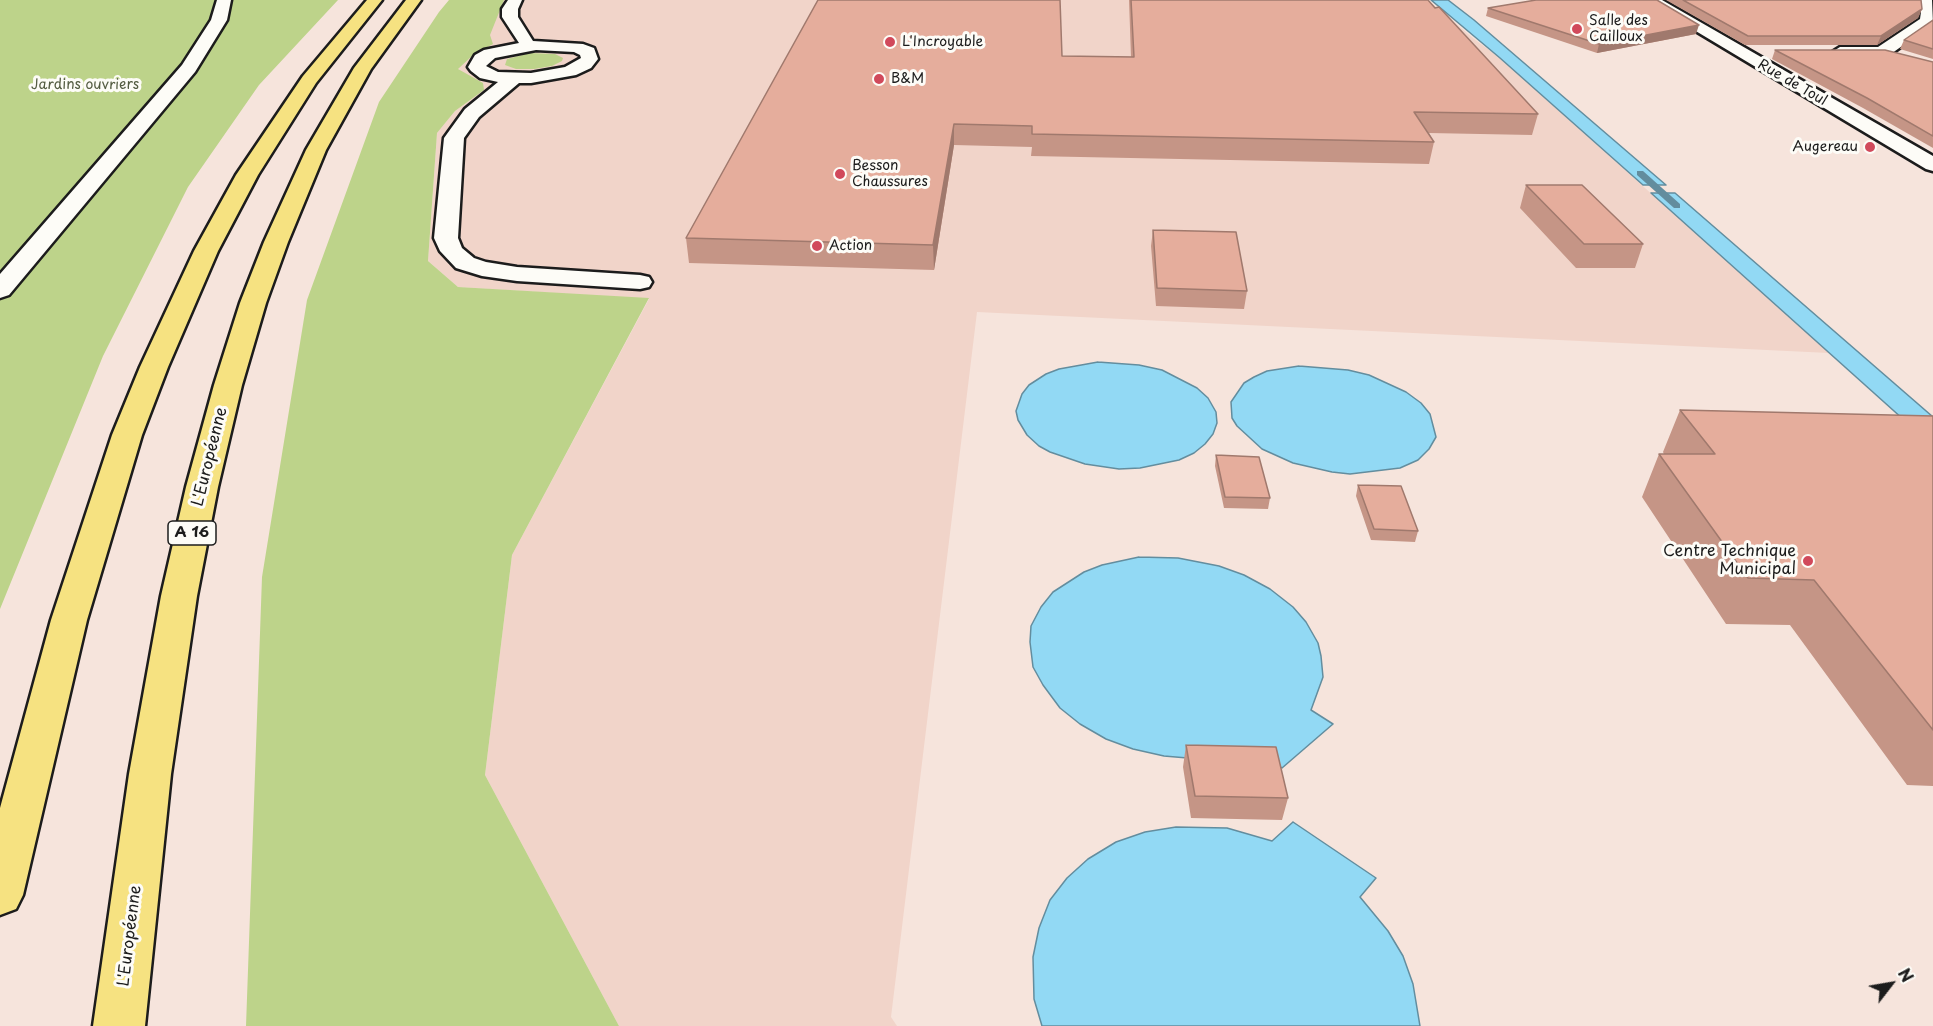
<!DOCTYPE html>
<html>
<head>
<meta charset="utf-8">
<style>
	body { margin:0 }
	#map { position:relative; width:1933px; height:1026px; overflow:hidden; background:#f6e4dc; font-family:"Playpen Sans",sans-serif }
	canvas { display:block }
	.north { position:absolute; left:1861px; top:954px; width:60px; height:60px; -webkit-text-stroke:4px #fdfcf7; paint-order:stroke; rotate:59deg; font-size:16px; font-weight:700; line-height:24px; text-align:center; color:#1c1c1c }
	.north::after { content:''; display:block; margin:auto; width:21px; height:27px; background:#1c1c1c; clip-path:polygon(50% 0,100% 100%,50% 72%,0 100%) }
</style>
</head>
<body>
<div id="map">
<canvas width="1933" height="1026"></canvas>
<div class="north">N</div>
</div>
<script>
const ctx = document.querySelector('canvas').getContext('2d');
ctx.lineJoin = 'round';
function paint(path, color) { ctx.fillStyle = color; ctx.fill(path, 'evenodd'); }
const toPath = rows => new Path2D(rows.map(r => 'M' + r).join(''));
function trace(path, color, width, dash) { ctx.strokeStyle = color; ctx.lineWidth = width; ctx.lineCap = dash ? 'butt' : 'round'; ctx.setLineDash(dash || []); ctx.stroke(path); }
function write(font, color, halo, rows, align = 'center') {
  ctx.font = font + ' "Playpen Sans",sans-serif'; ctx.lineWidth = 6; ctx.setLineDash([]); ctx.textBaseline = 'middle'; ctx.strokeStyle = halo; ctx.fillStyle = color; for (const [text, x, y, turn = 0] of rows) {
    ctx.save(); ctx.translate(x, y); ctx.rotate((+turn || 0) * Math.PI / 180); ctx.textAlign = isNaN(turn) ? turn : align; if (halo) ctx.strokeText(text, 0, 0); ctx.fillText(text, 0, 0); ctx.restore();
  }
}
const built = toPath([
	[480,0,1428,0,1474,39,1500,58,1829,353,977,312,891,1017,897,1026,619,1026,485,775,512,555,649,299,458,287,428,261,437,133,455,111,484,90,458,69]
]);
const green = toPath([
	[0,0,338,0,259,85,188,187,103,356,0,609],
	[449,0,504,0,490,35,493,44,473,55,458,69,483,83,484,90,455,111,437,133,428,261,458,287,649,298,512,555,485,775,619,1026,246,1026,262,577,307,300,379,102,439,12],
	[530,53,555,54,563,58,562,61,552,66,534,69,516,69,505,65,507,59]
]);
const water = toPath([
	[1431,0,1448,0,1474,20,1666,185,1643,185,1500,58,1431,0],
	[1651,193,1675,193,1933,417,1933,446,1651,193],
	[1098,362,1139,365,1162,370,1197,388,1208,398,1216,412,1217,423,1213,434,1205,444,1194,453,1179,460,1140,468,1119,469,1085,464,1050,452,1039,446,1027,435,1018,420,1016,411,1022,394,1029,385,1046,374,1059,369,1098,362],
	[1299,366,1348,370,1369,375,1406,392,1421,403,1430,414,1436,437,1429,449,1418,460,1400,468,1350,474,1332,472,1293,463,1262,449,1237,426,1232,418,1231,402,1244,383,1254,377,1267,371,1299,366],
	[1139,557,1178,558,1219,566,1244,575,1270,589,1293,607,1306,622,1318,643,1321,656,1323,677,1311,710,1333,724,1282,768,1255,749,1199,759,1164,756,1133,749,1106,739,1080,724,1060,708,1043,685,1033,667,1030,642,1031,626,1041,607,1053,592,1084,572,1102,565,1139,557],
	[1293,822,1376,878,1360,897,1388,931,1403,956,1413,984,1420,1026,1042,1026,1034,999,1033,957,1039,928,1050,900,1067,878,1088,859,1116,842,1145,832,1176,827,1227,828,1272,841,1293,822]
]);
const stream = toPath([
	[1637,171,1643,171,1680,204,1680,208,1674,208,1637,175,1637,171]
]);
const minor = toPath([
	[217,0,231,0,227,20,195,72,9,295,0,298,0,274,182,65,211,20,217,0],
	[508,0,522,0,518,9,518,17,533,41,583,44,594,48,598,59,591,68,576,75,531,83,519,83,479,117,464,138,458,238,462,248,474,258,486,262,517,267,640,275,649,277,652,282,649,287,640,289,517,281,482,276,456,268,440,251,434,238,444,138,465,109,498,82,480,78,471,71,468,67,475,55,484,50,519,43,502,17,502,9,508,0],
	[536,50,574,52,580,55,581,58,565,67,531,73,498,72,486,66,495,58,536,50],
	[1644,0,1662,0,1933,156,1933,171,1926,169,1644,0],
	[1918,0,1932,0,1933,24,1888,56,1840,57,1832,52,1840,47,1878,47,1920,19,1921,12,1918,0]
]);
const motorway = toPath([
	[367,0,382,0,316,83,258,175,218,251,168,367,142,435,87,620,23,895,16,909,0,915,0,808,51,620,112,435,140,367,194,251,236,175,303,76,367,0],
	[406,0,421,0,371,69,326,150,288,242,266,303,242,385,218,487,197,596,171,774,145,1026,93,1026,129,774,161,596,186,487,214,385,240,303,264,242,306,150,354,68,406,0]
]);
const wall = toPath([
	[1129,0,1428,0,1538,114,1532,135,1429,133,1434,142,1429,164,1031,156,1032,147,954,145,934,270,689,263,686,238,1062,56,1131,57],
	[1666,0,1921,0,1922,9,1918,18,1877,45,1745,45],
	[1488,8,1696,34,1597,53,1486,16],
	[1933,20,1933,59,1900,49,1904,40],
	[1775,50,1933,62,1933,148,1863,108,1772,59],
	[1526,185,1643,244,1635,268,1576,268,1520,208],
	[1153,230,1247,291,1244,309,1156,306,1151,246],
	[1680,410,1933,416,1933,786,1907,785,1790,625,1726,624,1642,497,1659,454,1664,454,1663,452],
	[1216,455,1270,498,1268,509,1224,508,1215,466],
	[1358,485,1418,531,1415,542,1371,540,1356,496],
	[1186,745,1288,798,1282,820,1191,818,1183,767]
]);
const shadedWall = toPath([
	[1922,9,1918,18,1877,45,1881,36],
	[1699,25,1696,34,1597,53,1599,44],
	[954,124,954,145,934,270,933,245]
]);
const building = toPath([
	[818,0,1060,0,1062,56,1134,57,1131,0,1428,0,1435,8,1439,7,1538,114,1414,112,1434,142,1032,134,1032,126,954,124,933,245,686,238,818,0],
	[1536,0,1657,0,1699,25,1599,44,1488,8,1536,0],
	[1683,0,1921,0,1922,9,1881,36,1748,36,1683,0],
	[1933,20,1933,49,1904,40,1933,20],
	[1775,50,1885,50,1933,62,1933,136,1867,98,1775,50],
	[1526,185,1582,185,1643,244,1584,244,1526,185],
	[1153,230,1236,232,1247,291,1157,288,1153,230],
	[1680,410,1933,416,1933,730,1814,580,1748,578,1659,454,1715,454,1680,410],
	[1216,455,1259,457,1270,498,1225,497,1216,455],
	[1358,485,1401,486,1418,531,1374,529,1358,485],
	[1186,745,1276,747,1288,798,1195,796,1186,745]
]);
const markers = [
	[1577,29,6,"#d1495b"],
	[890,42,6,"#d1495b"],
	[879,79,6,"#d1495b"],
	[1870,147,6,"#d1495b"],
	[840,174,6,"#d1495b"],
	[817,246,6,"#d1495b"],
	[1808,561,6,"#d1495b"]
];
const farPoinames = [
	["Salle des",1589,21],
	["Cailloux",1589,37],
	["L'Incroyable",902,42],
	["B&M",891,79],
	["Augereau",1858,147,"right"],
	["Besson",852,166],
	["Chaussures",852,182],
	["Action",829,246]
];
const farStreetnames = [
	["Rue de Toul",1792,83,30]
];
const farParknames = [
	["Jardins ouvriers",85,85]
];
const shields = [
	[192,533,48]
];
const shieldNames = [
	["A 16",192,533]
];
const streetNames = [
	["L'Européenne",210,457,-76],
	["L'Européenne",130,936,-83]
];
const poiNames = [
	["Centre Technique",1796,552],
	["Municipal",1796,570]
];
paint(built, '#f1d4c9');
paint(green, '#bdd38a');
paint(water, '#92d9f4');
trace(water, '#638d9e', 1.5);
paint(stream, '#638d9e');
trace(minor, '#1c1c1c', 5);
trace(motorway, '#1c1c1c', 5);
paint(minor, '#fdfcf7');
paint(motorway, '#f6e281');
paint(wall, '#c59586');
paint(shadedWall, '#a0796d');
paint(building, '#e5ad9c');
trace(building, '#a0796d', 1.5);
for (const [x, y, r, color] of markers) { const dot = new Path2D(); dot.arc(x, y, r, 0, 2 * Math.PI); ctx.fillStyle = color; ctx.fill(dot); trace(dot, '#fdfcf7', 2); }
write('14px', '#1c1c1c', '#fdfcf7', farPoinames, 'left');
write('14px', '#1c1c1c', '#fdfcf7', farStreetnames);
write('14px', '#545c42', '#fdfcf7', farParknames);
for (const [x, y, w] of shields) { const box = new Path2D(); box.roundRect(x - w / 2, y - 12, w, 24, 4.5); ctx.fillStyle = '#fdfcf7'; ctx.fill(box); trace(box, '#1c1c1c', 1.5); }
write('bold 15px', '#1c1c1c', null, shieldNames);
write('16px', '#1c1c1c', '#fdfcf7', streetNames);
write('16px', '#1c1c1c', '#fdfcf7', poiNames, 'right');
</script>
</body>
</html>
